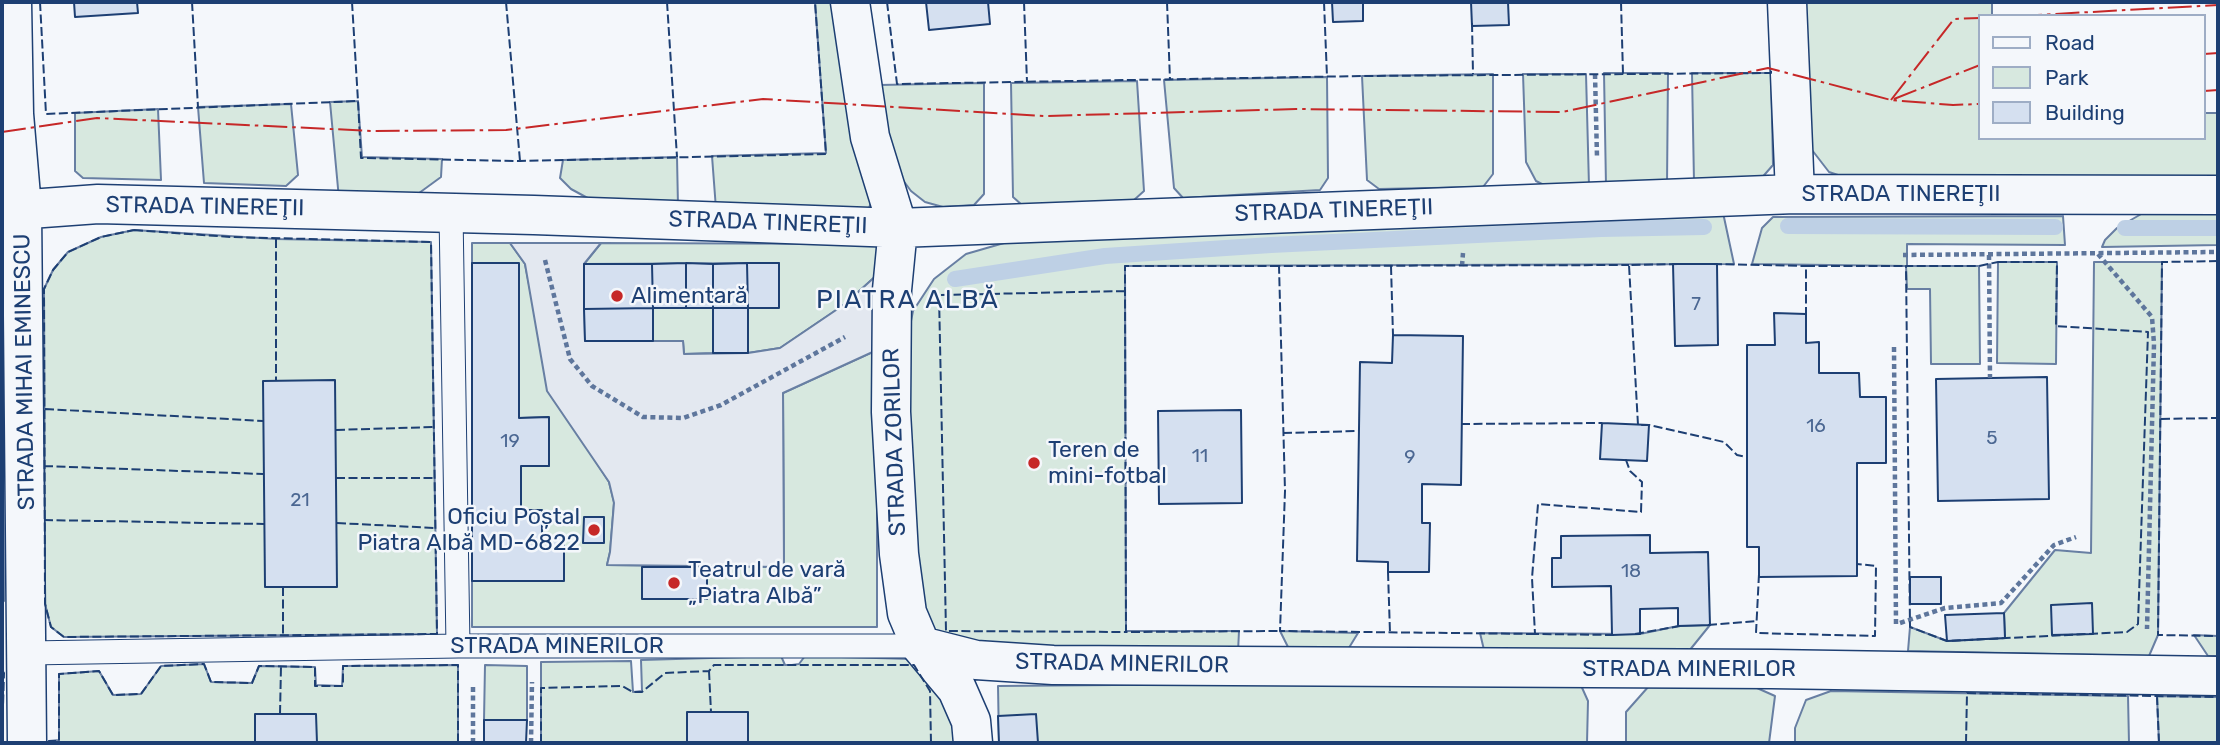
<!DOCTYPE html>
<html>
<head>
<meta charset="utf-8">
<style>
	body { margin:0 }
	#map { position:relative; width:2220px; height:745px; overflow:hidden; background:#f4f7fb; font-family:Rubik,sans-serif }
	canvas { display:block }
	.frame { position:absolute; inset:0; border:4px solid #1d3f73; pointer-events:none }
	.legend { position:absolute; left:1978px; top:14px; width:228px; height:126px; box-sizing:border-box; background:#f4f7fb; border:2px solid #9eadc5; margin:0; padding:9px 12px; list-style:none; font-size:21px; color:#1d3f73 }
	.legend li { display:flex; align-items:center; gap:14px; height:35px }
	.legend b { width:35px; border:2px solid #9eadc5 }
</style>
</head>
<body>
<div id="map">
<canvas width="2220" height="745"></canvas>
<div class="frame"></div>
<ul class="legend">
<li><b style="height:9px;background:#f4f7fb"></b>Road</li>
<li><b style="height:19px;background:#d7e8df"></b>Park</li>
<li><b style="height:19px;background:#d5e0f0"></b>Building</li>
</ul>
</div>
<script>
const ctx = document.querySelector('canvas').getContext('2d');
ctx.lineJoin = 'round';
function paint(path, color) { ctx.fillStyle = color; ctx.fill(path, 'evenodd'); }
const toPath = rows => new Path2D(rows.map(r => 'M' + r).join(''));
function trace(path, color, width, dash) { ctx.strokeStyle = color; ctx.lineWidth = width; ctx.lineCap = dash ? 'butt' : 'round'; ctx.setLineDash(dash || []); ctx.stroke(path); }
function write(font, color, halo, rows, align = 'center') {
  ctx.font = font + ' Rubik,sans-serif'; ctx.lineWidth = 5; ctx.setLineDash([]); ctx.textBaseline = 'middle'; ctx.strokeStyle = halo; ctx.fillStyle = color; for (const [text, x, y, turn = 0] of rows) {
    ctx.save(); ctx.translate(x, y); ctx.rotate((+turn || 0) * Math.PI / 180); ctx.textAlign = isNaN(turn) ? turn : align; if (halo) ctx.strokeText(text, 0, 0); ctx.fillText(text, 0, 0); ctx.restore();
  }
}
const green = toPath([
	[815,2,834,2,874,194,869,208,855,210,716,209,712,156,826,153,815,2],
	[1804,2,1992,2,1992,16,1980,16,1980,138,2204,138,2204,113,2218,113,2218,177,1856,181,1829,172,1812,150,1804,2],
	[1604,73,1668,73,1667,185,1606,186,1604,73],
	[1692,73,1771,73,1773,165,1759,181,1694,182,1692,73],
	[1493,74,1493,174,1483,187,1379,189,1367,180,1362,76,1493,74],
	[1523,74,1586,74,1589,186,1548,187,1536,181,1526,162,1523,74],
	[1327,77,1328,178,1320,190,1183,198,1174,188,1164,80,1327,77],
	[1137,81,1144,191,1134,200,1022,205,1013,197,1011,83,1137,81],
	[984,83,984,194,974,205,943,207,925,202,911,191,894,168,879,85,984,83],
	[358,101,362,157,442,159,441,177,415,196,339,199,330,102,358,101],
	[291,104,298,175,286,186,204,183,198,107,291,104],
	[158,109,161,180,83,178,75,171,75,113,158,109],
	[677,157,678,206,595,202,571,189,560,178,563,160,677,157],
	[1722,208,1734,264,1125,266,1126,631,1239,631,1238,652,983,646,941,640,923,615,914,529,905,351,913,311,934,279,966,254,1004,243,1722,208],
	[2218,212,2218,245,2102,247,2105,240,2117,228,2143,213,2218,212],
	[2063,216,2065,245,1907,244,1907,266,1979,266,1980,364,1931,364,1930,289,1907,289,1906,266,1752,264,1762,228,1773,217,2063,216],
	[134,230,276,239,431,242,437,634,64,637,51,627,45,604,44,289,53,270,68,252,101,237,134,230],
	[472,243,510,243,525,264,536,320,580,437,609,482,614,502,610,552,607,565,784,567,783,393,877,350,877,627,472,627,472,581,564,580,563,537,542,537,521,510,521,466,549,466,548,417,519,418,519,264,472,263,472,243],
	[601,243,877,244,878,274,845,304,780,348,748,353,748,308,779,263,584,264,601,243],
	[1998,262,2057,262,2056,364,1997,363,1998,262],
	[2094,262,2162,262,2158,635,2149,656,1908,651,1910,627,1947,641,2005,638,2004,613,2055,550,2091,553,2094,262],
	[2,277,4,601,2,602,2,277],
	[653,308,713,308,713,353,684,354,683,341,653,341,653,308],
	[1710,625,1689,651,1484,650,1480,633,1640,634,1678,626,1710,625],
	[1280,631,1358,633,1347,651,1290,651,1280,631],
	[2194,635,2218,636,2218,656,2208,656,2194,635],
	[781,656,785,665,792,665,799,664,805,656,912,659,942,693,959,743,541,743,541,662,631,661,633,692,642,691,641,660,781,656],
	[204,664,211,682,252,683,259,666,315,667,316,685,342,686,343,666,458,665,458,743,49,743,49,741,59,740,59,674,99,671,113,695,141,694,161,666,204,664],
	[485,665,527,666,527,720,484,720,485,665],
	[1579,681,1588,701,1587,743,999,743,998,686,1579,681],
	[1649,686,1757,688,1775,696,1769,743,1626,743,1626,712,1649,686],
	[1831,691,2128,696,2129,743,1795,743,1795,728,1806,700,1831,691],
	[2157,696,2218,697,2218,743,2159,743,2157,696]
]);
const parking = toPath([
	[510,243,601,243,584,264,585,341,683,341,684,354,748,353,780,348,845,304,878,274,877,350,783,393,784,567,607,565,610,552,614,503,609,482,547,391,525,264,510,243]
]);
const stream = toPath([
	[1788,226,2055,227],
	[2125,228,2218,228],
	[955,279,1105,256,1271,245,1601,229,1704,227]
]);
const building = toPath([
	[74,2,137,2,138,13,75,17,74,2],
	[926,2,988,2,990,24,929,30,926,2],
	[1332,2,1363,2,1363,21,1333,22,1332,2],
	[1471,2,1508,2,1509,25,1472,26,1471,2],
	[472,263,519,263,519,418,549,417,549,466,521,466,521,510,542,510,542,537,564,537,564,581,472,581,472,263],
	[686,263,713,264,713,308,686,308,686,263],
	[686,263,686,308,653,308,652,264,686,263],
	[747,263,779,263,779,308,748,308,747,263],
	[747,263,748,308,713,308,713,264,747,263],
	[584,264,652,264,653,308,584,309,584,264],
	[1673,264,1717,264,1718,345,1675,346,1673,264],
	[653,308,653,341,585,341,584,309,653,308],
	[713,308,748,308,748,353,713,353,713,308],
	[1774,313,1806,314,1806,343,1819,342,1819,373,1859,373,1860,397,1886,397,1886,463,1857,463,1857,576,1759,577,1759,547,1747,547,1747,345,1775,345,1774,313],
	[1393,335,1463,336,1461,485,1422,484,1422,523,1430,523,1429,572,1388,572,1388,562,1357,561,1360,362,1392,363,1393,335],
	[2047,377,2049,499,1938,501,1936,379,2047,377],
	[335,380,337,587,265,587,263,381,335,380],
	[1241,410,1242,503,1159,504,1158,411,1241,410],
	[1602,423,1649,425,1647,461,1600,459,1602,423],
	[584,517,604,517,604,543,583,543,584,517],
	[1650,535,1650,553,1708,552,1710,625,1678,626,1678,608,1640,609,1640,634,1612,635,1611,586,1552,587,1552,558,1561,558,1561,536,1650,535],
	[642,567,707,567,707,599,642,599,642,567],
	[1910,577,1941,577,1941,604,1910,604,1910,577],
	[2092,603,2093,634,2052,635,2051,605,2092,603],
	[2004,613,2005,638,1947,641,1945,615,2004,613],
	[687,712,748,712,748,743,687,743,687,712],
	[255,714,316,714,317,743,255,743,255,714],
	[1036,714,1038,743,999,743,998,716,1036,714],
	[484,720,527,720,526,743,484,743,484,720]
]);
const path = toPath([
	[1595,74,1597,157],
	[2098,254,2152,317,2154,344,2147,629],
	[1903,255,2218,252],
	[1989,255,1990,378],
	[545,260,570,359,592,386,643,417,683,418,721,405,845,337],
	[1462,266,1463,253],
	[1894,347,1896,625],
	[1900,623,1945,608,2001,603,2054,545,2076,537],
	[473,743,473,685],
	[531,743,532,682]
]);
const service = toPath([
	[451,213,458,646],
	[28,653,458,646,921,646]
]);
const minor = toPath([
	[12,2,14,114,22,208,27,743],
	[850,2,870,137,898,228,892,290,891,412,899,554,907,613,921,646,957,689,971,721,973,743],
	[1787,2,1795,194],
	[2,211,98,204,534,215,898,228,1795,194,2218,195],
	[921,646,976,660,1053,665,1771,669,2218,676]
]);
const fence = toPath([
	[40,2,46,114,358,101,361,158,520,161,826,154,815,2],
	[192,2,198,107],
	[352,2,358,101],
	[506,2,520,161],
	[667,2,677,157],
	[887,2,897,84,1362,76,1771,73,1771,68],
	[1024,2,1027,82],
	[1167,2,1170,80],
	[1324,2,1327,77],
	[1621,2,1623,74],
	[1472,23,1473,74],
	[134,230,230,237,431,242,437,634,64,637,51,627,45,604,44,289,53,270,68,252,101,237,134,230],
	[276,239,276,381],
	[2218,261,2162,262,2158,635,2218,636],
	[1998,262,2057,262,2056,326,2148,332,2138,624,2127,632,1947,641,1910,627,1906,266,1979,266,1998,262],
	[1678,264,1629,265,1638,425,1649,425,1724,442,1737,455,1746,457],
	[1713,264,1806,266],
	[1279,266,1125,266,1125,291,1126,632,1280,631],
	[1391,266,1393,335],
	[1125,291,939,295,946,631,1126,632],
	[1804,314,1806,314,1806,266,1906,266],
	[45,409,263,421],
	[2161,419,2218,418],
	[1461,424,1602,423],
	[336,430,434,427],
	[1283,433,1359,431],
	[44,466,263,474],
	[336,478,434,478],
	[44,520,264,524],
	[337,523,435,528],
	[1388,572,1390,633],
	[1759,574,1756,633,1875,636,1876,566,1857,564],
	[283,587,283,635],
	[1708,625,1757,621],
	[1535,634,1280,631,1285,491,1279,266,1629,265],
	[1635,634,1680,626],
	[1614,635,1535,634,1532,578,1538,504,1641,512,1642,482,1630,471,1626,460,1623,460],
	[2,670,4,673,2,740],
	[709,671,711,712],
	[2157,696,2159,743],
	[280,714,281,666],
	[49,743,49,741,59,741,59,674,99,671,113,695,141,694,161,666,204,664,211,682,252,683,259,666,315,667,315,686,343,686,343,666,458,665,458,743],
	[541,743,541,688,622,686,633,692,642,692,665,673,709,671,714,665,914,665,930,691,931,743],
	[1966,743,1967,693,2218,697]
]);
const power = toPath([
	[2018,16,2218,5],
	[2204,54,2218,53],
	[2204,91,2218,90],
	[1894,99,1980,65],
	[1891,100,1954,19,1980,18],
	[2,132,97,118,373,131,506,130,763,99,1044,116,1296,109,1562,112,1768,68,1891,100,1953,105,1980,104]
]);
const markers = [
	[617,296,7,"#c62828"],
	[1034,463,7,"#c62828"],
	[594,530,7,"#c62828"],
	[674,583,7,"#c62828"]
];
const numberNames = [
	["7",1696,305],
	["16",1816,427],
	["5",1992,439],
	["19",510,442],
	["11",1200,457],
	["9",1410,458],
	["21",300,501],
	["18",1631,572]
];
const streetNames = [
	["STRADA TINEREŢII",1901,194],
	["STRADA TINEREŢII",205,207,1],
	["STRADA TINEREŢII",1334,211,-2],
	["STRADA TINEREŢII",768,223,2],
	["STRADA MIHAI EMINESCU",25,372,-91],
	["STRADA ZORILOR",895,442,-92],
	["STRADA MINERILOR",557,646],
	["STRADA MINERILOR",1122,664,1],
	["STRADA MINERILOR",1689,669]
];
const poiNames = [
	["Alimentară",631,296],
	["Teren de",1048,450],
	["mini-fotbal",1048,476],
	["Oficiu Poștal",580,517,"right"],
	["Piatra Albă MD-6822",580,543,"right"],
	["Teatrul de vară",688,570],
	["„Piatra Albă”",688,596]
];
const quarterNames = [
	["PIATRA ALBĂ",908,300]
];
paint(green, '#d7e8df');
trace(green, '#687fa3', 2);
paint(parking, '#e3e8f0');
trace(parking, '#687fa3', 2);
trace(stream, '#bed0e5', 16);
paint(building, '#d5e0f0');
trace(building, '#1d3f73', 2);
trace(service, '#1d3f73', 25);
trace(minor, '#1d3f73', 41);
trace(path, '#5e769c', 4.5, [5, 3.5]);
trace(service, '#f4f7fb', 23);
trace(minor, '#f4f7fb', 38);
trace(fence, '#1d3f73', 2, [9, 3.5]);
trace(power, '#c62828', 2, [24, 5, 3.5, 5]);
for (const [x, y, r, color] of markers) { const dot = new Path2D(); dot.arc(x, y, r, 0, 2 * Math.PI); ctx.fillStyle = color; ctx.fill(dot); trace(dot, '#f4f7fb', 2.5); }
write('19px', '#4b6792', null, numberNames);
write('23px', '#1d3f73', '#f4f7fb', streetNames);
write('23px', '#1d3f73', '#f4f7fb', poiNames, 'left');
ctx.letterSpacing = '2px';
write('26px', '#1d3f73', '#f4f7fb', quarterNames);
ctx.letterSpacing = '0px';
</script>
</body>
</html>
